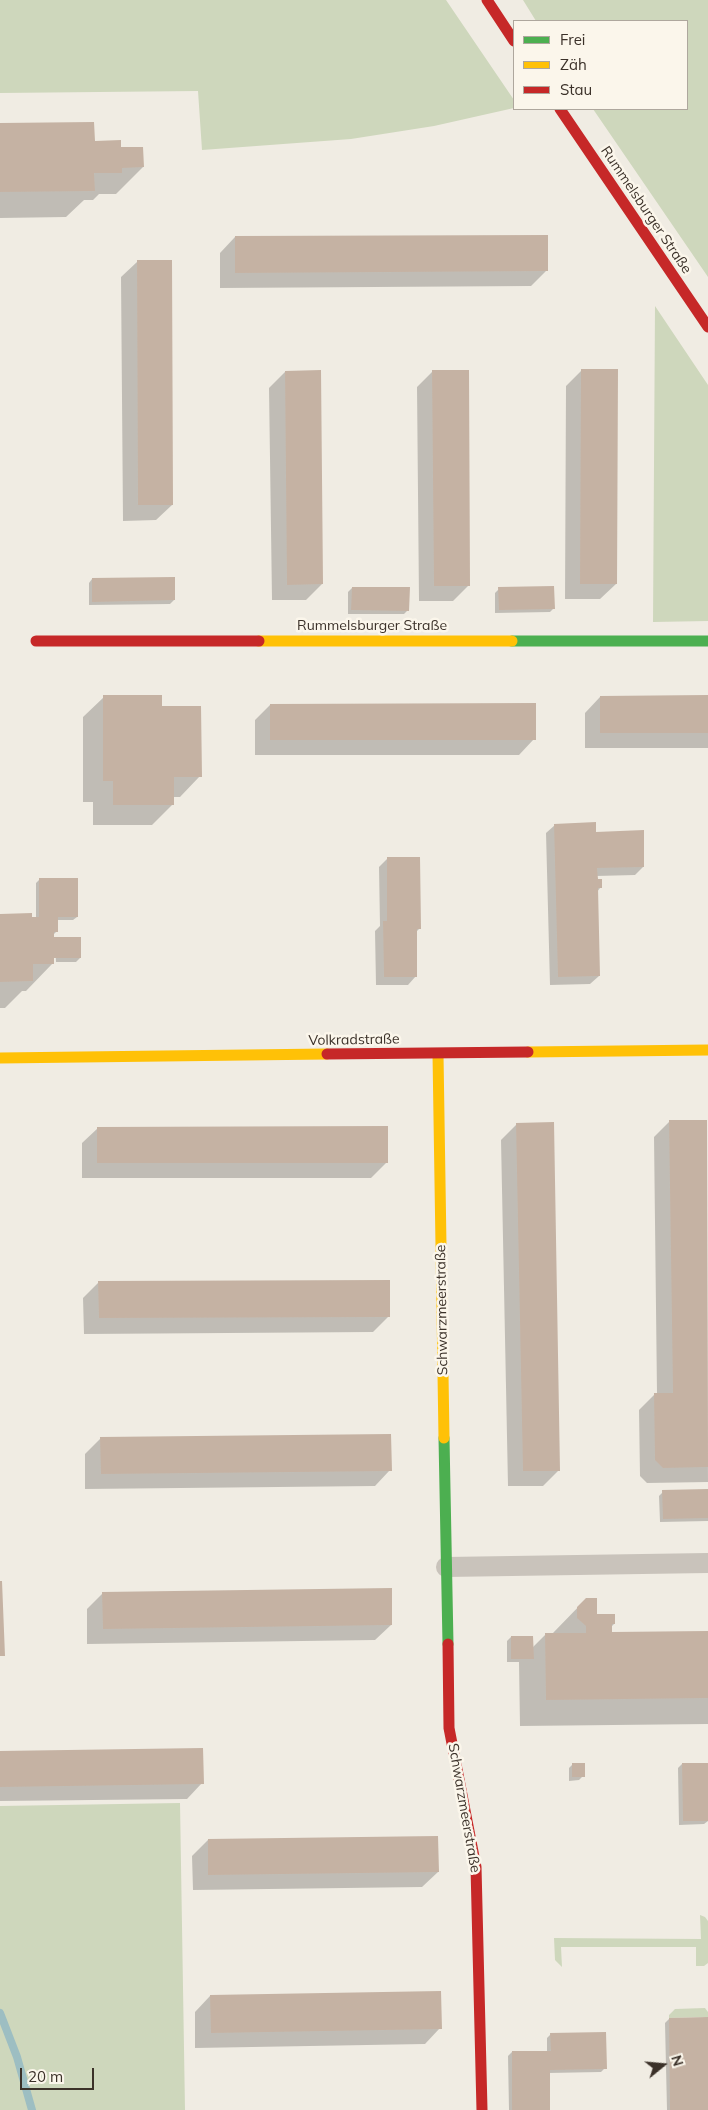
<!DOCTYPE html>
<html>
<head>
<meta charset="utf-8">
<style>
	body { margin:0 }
	#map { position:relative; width:708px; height:2110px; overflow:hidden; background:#f0ece3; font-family:Mulish,sans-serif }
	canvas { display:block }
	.legend { position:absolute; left:513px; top:20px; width:175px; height:90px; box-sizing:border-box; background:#fbf6eb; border:1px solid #aea79d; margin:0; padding:6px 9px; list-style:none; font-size:15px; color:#3b3129 }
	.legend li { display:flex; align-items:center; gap:10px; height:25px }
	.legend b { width:25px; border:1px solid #aea79d }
	.north { position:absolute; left:638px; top:2040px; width:50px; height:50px; -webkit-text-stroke:4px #fbf6eb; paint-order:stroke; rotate:73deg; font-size:14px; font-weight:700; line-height:20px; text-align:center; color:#3b3129 }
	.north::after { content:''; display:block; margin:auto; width:18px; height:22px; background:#3b3129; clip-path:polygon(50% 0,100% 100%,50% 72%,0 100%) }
	.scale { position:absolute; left:20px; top:2068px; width:74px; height:22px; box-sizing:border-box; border:2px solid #3b3129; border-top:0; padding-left:6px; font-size:15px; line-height:18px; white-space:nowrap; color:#3b3129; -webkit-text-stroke:4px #fbf6eb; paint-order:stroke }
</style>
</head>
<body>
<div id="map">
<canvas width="708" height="2110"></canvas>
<ul class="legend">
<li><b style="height:6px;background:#4caf50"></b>Frei</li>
<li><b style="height:6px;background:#ffc107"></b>Zäh</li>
<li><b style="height:6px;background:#c62828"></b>Stau</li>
</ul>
<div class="north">N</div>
<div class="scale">20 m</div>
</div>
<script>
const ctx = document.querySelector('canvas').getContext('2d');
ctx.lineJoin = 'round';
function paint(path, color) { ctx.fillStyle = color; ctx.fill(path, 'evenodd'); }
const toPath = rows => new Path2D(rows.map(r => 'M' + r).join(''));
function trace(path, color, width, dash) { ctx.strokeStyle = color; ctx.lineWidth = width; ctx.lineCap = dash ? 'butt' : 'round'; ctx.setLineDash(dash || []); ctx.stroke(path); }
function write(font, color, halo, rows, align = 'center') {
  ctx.font = font + ' Mulish,sans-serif'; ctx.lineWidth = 5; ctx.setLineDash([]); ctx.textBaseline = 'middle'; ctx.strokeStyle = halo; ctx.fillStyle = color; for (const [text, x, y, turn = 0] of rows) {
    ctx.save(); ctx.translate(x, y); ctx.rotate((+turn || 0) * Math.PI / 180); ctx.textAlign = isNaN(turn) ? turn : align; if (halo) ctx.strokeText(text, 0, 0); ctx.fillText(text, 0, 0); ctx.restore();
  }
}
const green = toPath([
	[0,0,446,0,514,100,514,108,434,126,351,139,202,150,198,91,0,93],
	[523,0,708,0,708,277,593,109,687,109,687,21,536,21],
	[655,306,708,385,708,621,653,622],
	[180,1803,185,2110,0,2110,0,1806],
	[700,1915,705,1917,708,1921,708,1963,704,1966,696,1966,696,1947,561,1947,562,1967,555,1960,554,1938,701,1939],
	[705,2008,708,2012,708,2017,669,2018,669,2015,675,2009]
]);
const shadow = toPath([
	[0,125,120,148,143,167,116,194,99,194,93,200,84,200,66,217,0,218],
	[235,237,546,271,531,286,220,288,220,253],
	[137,262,172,505,156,520,123,521,121,277],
	[581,371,616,584,600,599,565,599,566,386],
	[285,372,322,584,306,600,272,600,269,388],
	[432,372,469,585,453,601,419,601,417,387],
	[92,579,174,600,170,604,89,605,89,583],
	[352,588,408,610,404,614,348,614,348,592],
	[499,589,554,608,550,612,495,613,495,593],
	[708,696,708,748,585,748,585,713,600,697],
	[104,697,161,708,200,776,180,797,173,797,173,804,152,825,93,825,93,802,83,802,83,717],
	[270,705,534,739,519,755,255,755,255,720],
	[555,825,595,833,643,867,635,875,596,876,600,888,597,892,599,976,590,984,550,985,546,833],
	[387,859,419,929,416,932,416,976,408,985,376,985,375,931,380,926,379,867],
	[39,880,77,917,73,920,56,920,57,931,53,935,53,939,80,958,76,962,56,962,55,942,53,963,26,991,22,991,5,1008,0,1008,0,915,36,919,36,883],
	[670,1121,706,1121,708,1482,647,1483,640,1476,639,1410,655,1394,657,1394,654,1137],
	[517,1124,559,1470,543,1486,508,1486,501,1140],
	[98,1128,387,1162,371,1178,82,1178,82,1143],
	[99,1282,389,1316,373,1332,84,1334,83,1298],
	[101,1438,390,1470,375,1486,85,1489,85,1454],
	[708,1491,708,1521,660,1522,659,1496,663,1492],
	[103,1593,391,1625,375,1640,87,1644,87,1609],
	[586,1599,596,1615,614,1624,611,1627,610,1633,708,1632,708,1724,520,1726,519,1662,507,1662,507,1641,511,1637,532,1648,546,1634,552,1634],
	[0,1752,202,1783,187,1799,0,1801],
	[573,1764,583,1776,579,1780,569,1781,569,1768],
	[682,1764,708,1821,704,1824,679,1825,678,1768],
	[208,1840,438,1872,422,1887,193,1890,192,1856],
	[210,1996,440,2028,425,2044,195,2048,195,2012],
	[669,2019,708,2019,708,2110,667,2110,665,2023],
	[551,2034,605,2068,601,2072,548,2073,549,2110,509,2110,508,2056,512,2052,547,2052,547,2038]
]);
const stream = toPath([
	[0,2013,17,2057,32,2110]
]);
const building = toPath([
	[94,122,95,141,121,140,121,147,143,147,144,167,122,168,122,173,94,173,95,191,0,192,0,123],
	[548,235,548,271,235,273,235,236],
	[137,260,172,260,173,505,138,505],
	[581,369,618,369,617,584,580,584],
	[321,370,323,584,287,585,285,371],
	[432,370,469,370,470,586,434,586],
	[175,577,175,600,92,602,92,578],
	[554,586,555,609,499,610,498,587],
	[352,587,410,587,409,611,351,610],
	[103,695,162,695,162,706,201,706,202,777,174,777,174,805,113,805,113,781,103,781],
	[708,695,708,733,600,733,600,696],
	[536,703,536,740,270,740,270,704],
	[596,822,596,832,644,830,644,867,597,868,598,879,602,879,602,888,598,888,600,976,558,977,554,824],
	[387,857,420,857,421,929,417,929,417,977,384,977,383,921,387,921],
	[39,878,78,878,78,917,58,917,58,932,54,932,54,937,81,937,81,958,54,958,54,964,33,964,33,981,0,982,0,914,32,913,32,917,39,917],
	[669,1120,707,1120,708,1467,663,1468,655,1460,654,1393,673,1393],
	[554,1122,560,1471,523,1471,516,1123],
	[388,1126,388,1163,97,1163,97,1127],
	[390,1280,390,1317,99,1318,98,1281],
	[391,1434,392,1471,101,1474,100,1437],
	[708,1489,708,1518,663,1519,662,1490],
	[0,1581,2,1581,5,1656,0,1656],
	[392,1588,392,1625,103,1629,102,1592],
	[586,1598,597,1598,597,1614,615,1614,615,1624,612,1624,612,1632,708,1631,708,1698,546,1700,545,1633,586,1633,586,1626,577,1618,577,1607],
	[511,1636,533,1636,534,1659,511,1659],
	[203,1748,204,1784,0,1787,0,1751],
	[572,1763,585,1763,585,1777,572,1777],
	[682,1763,708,1763,708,1821,683,1821],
	[438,1836,439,1872,208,1875,208,1839],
	[441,1991,442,2029,211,2033,210,1995],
	[708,2017,708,2110,670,2110,669,2018],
	[606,2032,607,2069,550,2070,550,2110,512,2110,512,2051,551,2051,550,2033]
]);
const street = toPath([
	[446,1567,708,1563]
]);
const fast = toPath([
	[512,641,708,641],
	[444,1438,448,1644]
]);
const slow = toPath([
	[259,641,512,641],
	[528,1052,708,1050],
	[438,1054,444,1438],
	[0,1058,327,1054]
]);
const jam = toPath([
	[487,0,514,41],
	[560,109,708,327],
	[36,641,259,641],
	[327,1054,528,1052],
	[448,1644,449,1728,476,1867,482,2110]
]);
const streetNames = [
	["Rummelsburger Straße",646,210,56],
	["Rummelsburger Straße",372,626],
	["Volkradstraße",354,1040,-1],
	["Schwarzmeerstraße",442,1310,-91],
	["Schwarzmeerstraße",464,1808,80]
];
paint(green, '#ced7bc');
paint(shadow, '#0003');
trace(stream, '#9dbec2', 8);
paint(building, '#c5b2a3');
trace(street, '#c9c3bb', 20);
trace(fast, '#4caf50', 11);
trace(slow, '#ffc107', 11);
trace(jam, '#c62828', 11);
write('14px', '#3b3129', '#fbf6eb', streetNames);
</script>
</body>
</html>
